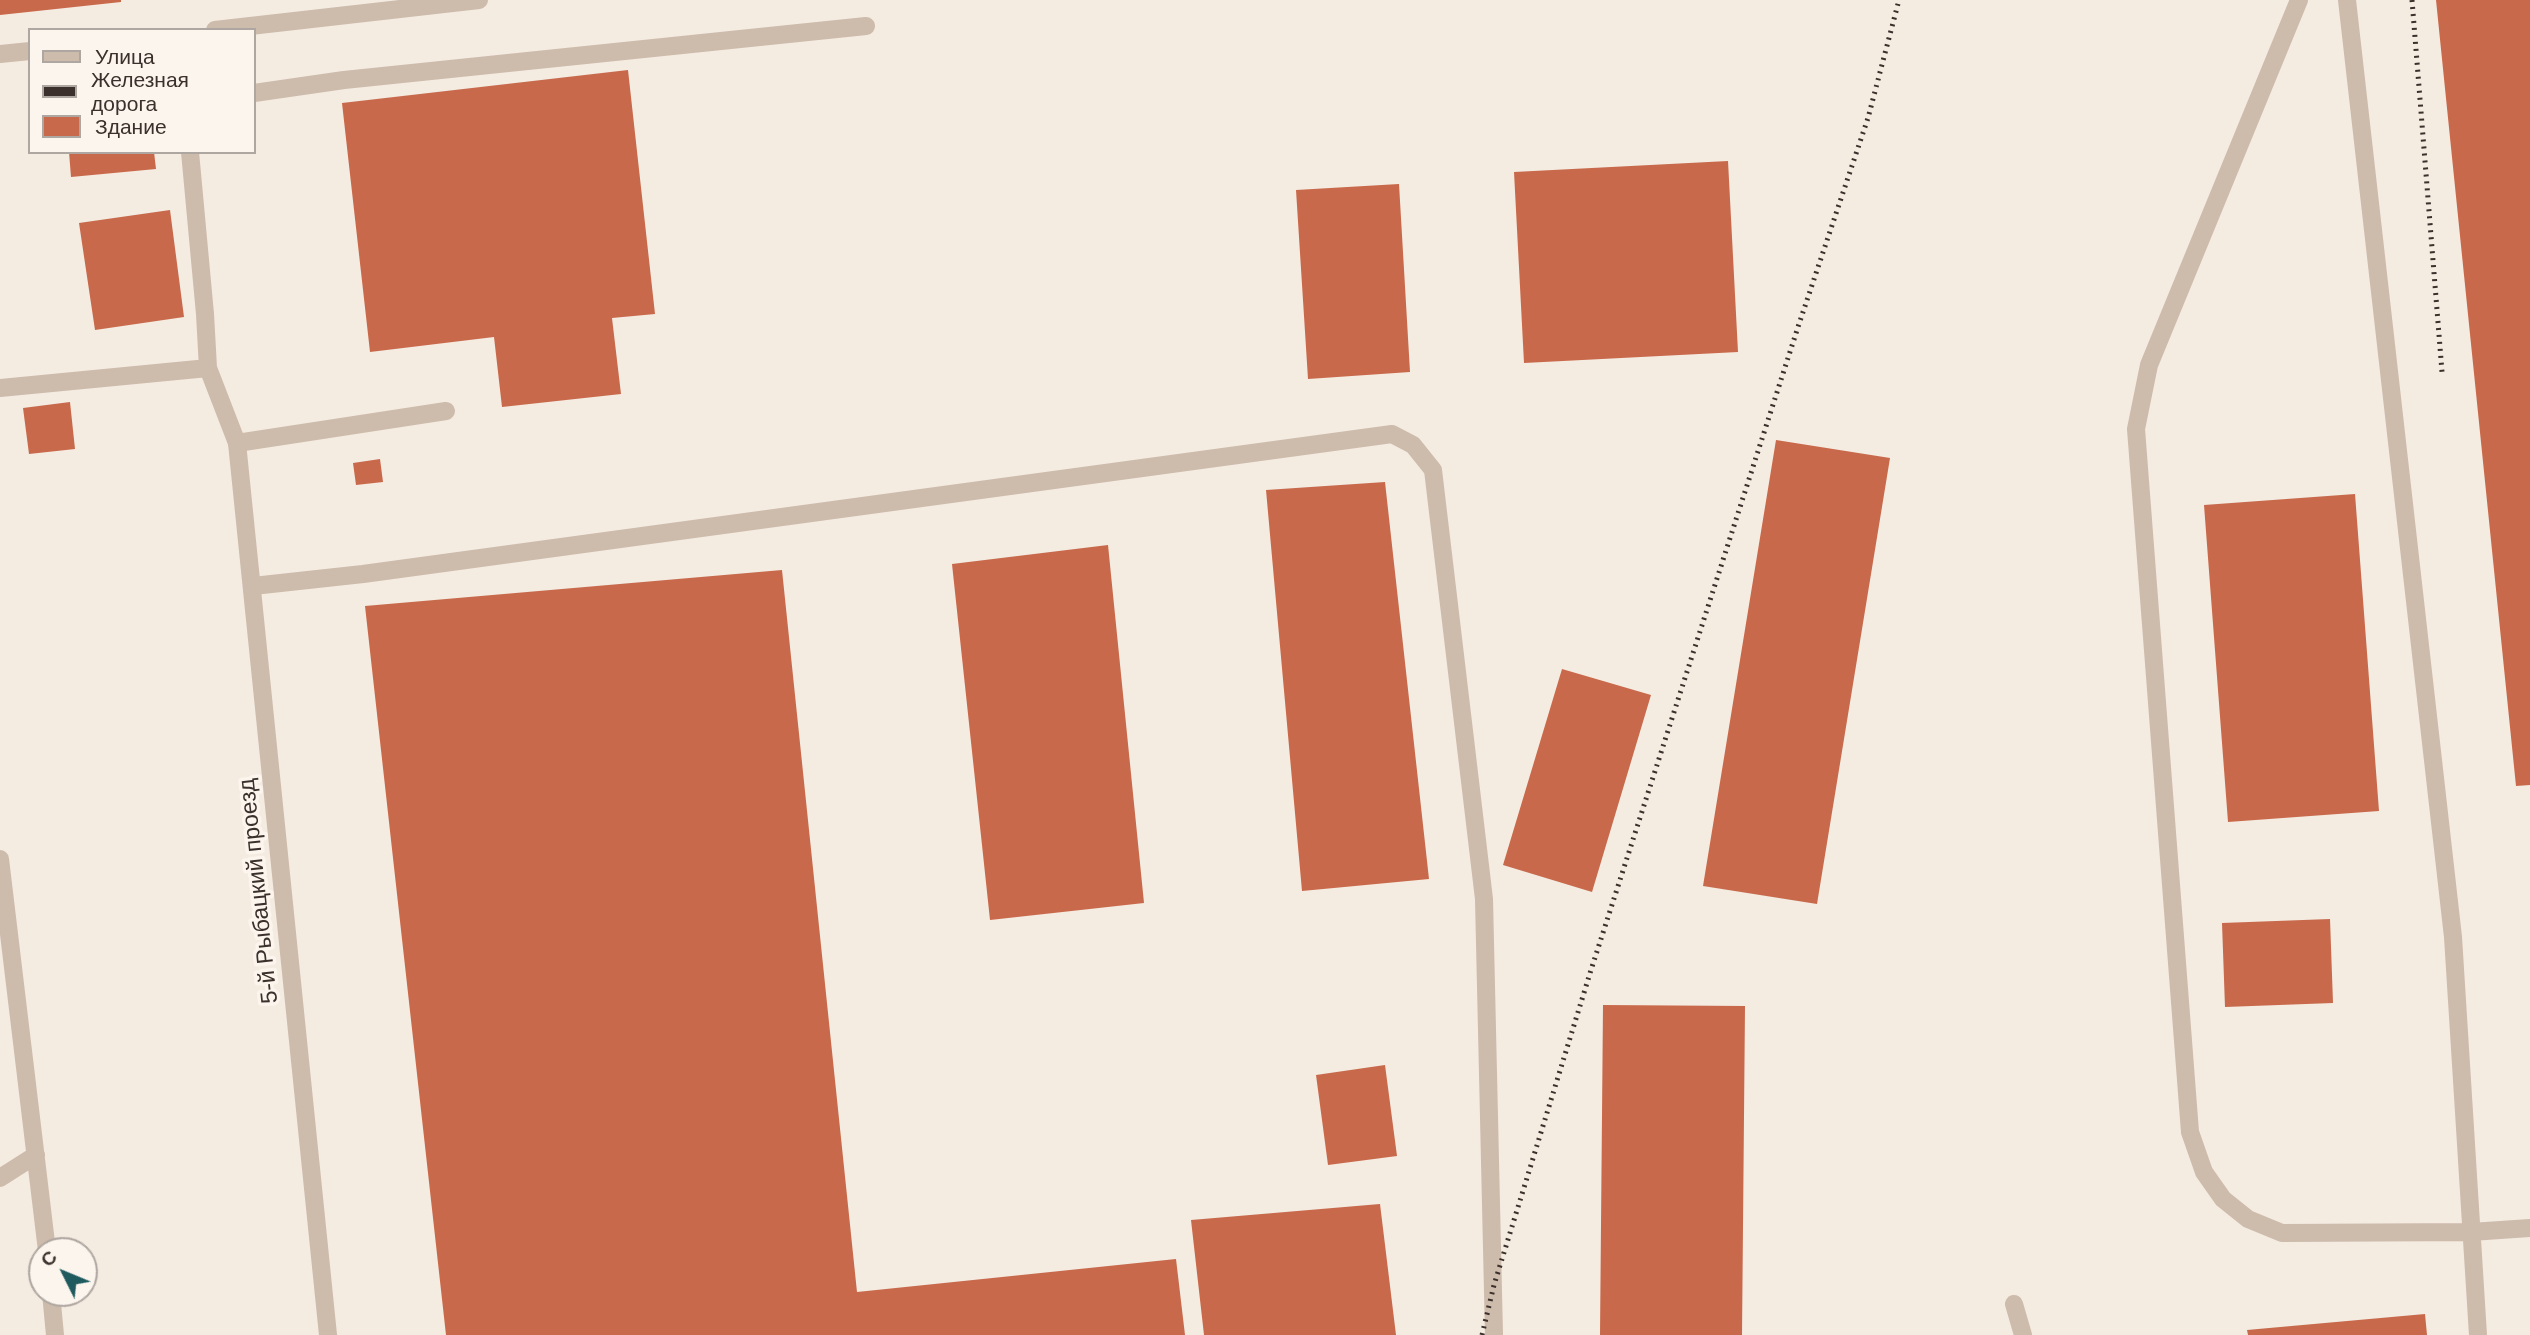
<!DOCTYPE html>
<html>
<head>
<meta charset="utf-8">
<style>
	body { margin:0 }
	#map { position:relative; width:2530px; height:1335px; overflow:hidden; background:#f4ebe1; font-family:Arial,sans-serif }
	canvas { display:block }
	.legend { position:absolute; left:28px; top:28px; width:228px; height:126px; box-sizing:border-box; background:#fbf5ee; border:2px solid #aea6a0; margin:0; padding:9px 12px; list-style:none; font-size:21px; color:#3b302b }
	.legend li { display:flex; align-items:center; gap:14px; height:35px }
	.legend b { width:35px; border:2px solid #aea6a0 }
	.north { position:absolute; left:28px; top:1237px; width:70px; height:70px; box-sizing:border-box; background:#fbf5ee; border:2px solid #aea6a0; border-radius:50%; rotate:313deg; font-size:19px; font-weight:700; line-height:28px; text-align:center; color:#3b302b }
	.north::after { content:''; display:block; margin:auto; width:24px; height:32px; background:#1f5a5e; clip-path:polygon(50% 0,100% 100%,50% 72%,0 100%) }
</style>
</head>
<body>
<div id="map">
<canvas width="2530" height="1335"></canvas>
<ul class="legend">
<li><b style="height:9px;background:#cdbbac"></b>Улица</li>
<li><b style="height:9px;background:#3b302b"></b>Железная дорога</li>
<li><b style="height:19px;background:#c8694b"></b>Здание</li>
</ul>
<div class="north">С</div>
</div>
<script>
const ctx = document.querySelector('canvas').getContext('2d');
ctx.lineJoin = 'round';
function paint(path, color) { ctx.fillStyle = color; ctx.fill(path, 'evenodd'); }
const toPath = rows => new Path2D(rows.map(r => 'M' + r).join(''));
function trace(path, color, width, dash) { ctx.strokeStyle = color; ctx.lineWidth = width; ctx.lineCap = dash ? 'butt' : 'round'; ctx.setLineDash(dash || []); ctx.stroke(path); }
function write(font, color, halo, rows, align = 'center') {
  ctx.font = font + ' Arial,sans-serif'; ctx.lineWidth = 7; ctx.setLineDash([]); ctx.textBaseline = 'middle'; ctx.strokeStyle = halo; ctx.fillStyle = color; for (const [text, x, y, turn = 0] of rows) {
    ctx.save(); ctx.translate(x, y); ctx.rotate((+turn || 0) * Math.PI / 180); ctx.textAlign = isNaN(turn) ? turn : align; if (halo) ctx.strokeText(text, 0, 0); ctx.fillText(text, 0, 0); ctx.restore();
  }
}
const building = toPath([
	[0,0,121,0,121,2,0,15],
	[2436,0,2530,0,2530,785,2516,786],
	[628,70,655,314,612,318,621,394,502,407,494,337,370,352,342,103],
	[69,152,154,152,156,169,71,177],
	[1728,161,1738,352,1524,363,1514,172],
	[1399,184,1410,372,1308,379,1296,190],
	[170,210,184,317,95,330,79,223],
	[70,402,75,449,29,454,23,408],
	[1776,440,1890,458,1817,904,1703,886],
	[380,459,383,482,356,485,353,463],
	[1385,482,1429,879,1302,891,1266,490],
	[2355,494,2379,811,2228,822,2204,505],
	[1108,545,1144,903,990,920,952,564],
	[782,570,857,1292,1176,1259,1185,1335,446,1335,365,606],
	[1562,669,1651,695,1592,892,1503,865],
	[2330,919,2333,1003,2225,1007,2222,923],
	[1603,1005,1745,1006,1742,1335,1600,1335],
	[1385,1065,1397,1156,1328,1165,1316,1075],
	[1380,1204,1396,1335,1204,1335,1191,1220],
	[2425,1314,2427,1335,2248,1335,2247,1330]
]);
const lane = toPath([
	[2299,0,2149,365,2136,429,2190,1132,2204,1172,2223,1199,2248,1219,2282,1233,2471,1232,2530,1228],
	[2347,0,2453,937,2478,1335],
	[215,30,479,0],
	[0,54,30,51],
	[254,93,344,80,866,26],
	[190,152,205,314,208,368,237,443,446,411],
	[0,388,208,368],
	[253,586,363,574,1392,434,1413,445,1433,470,1484,899,1494,1335],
	[0,859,47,1251],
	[0,1178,36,1155],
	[51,1293,55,1335],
	[2014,1304,2023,1335]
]);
const street = toPath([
	[237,443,328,1335]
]);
const rail = toPath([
	[2412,0,2442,372],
	[1482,1335,1494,1285,1591,970,1798,327,1868,118,1899,0]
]);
const streetNames = [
	["5-й Рыбацкий проезд",259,891,-96]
];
paint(building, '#c8694b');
trace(lane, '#cdbbac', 18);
trace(street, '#cdbbac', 18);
trace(rail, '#3b302b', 5, [2, 5]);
write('23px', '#3b302b', '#fbf5ee', streetNames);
</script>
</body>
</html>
